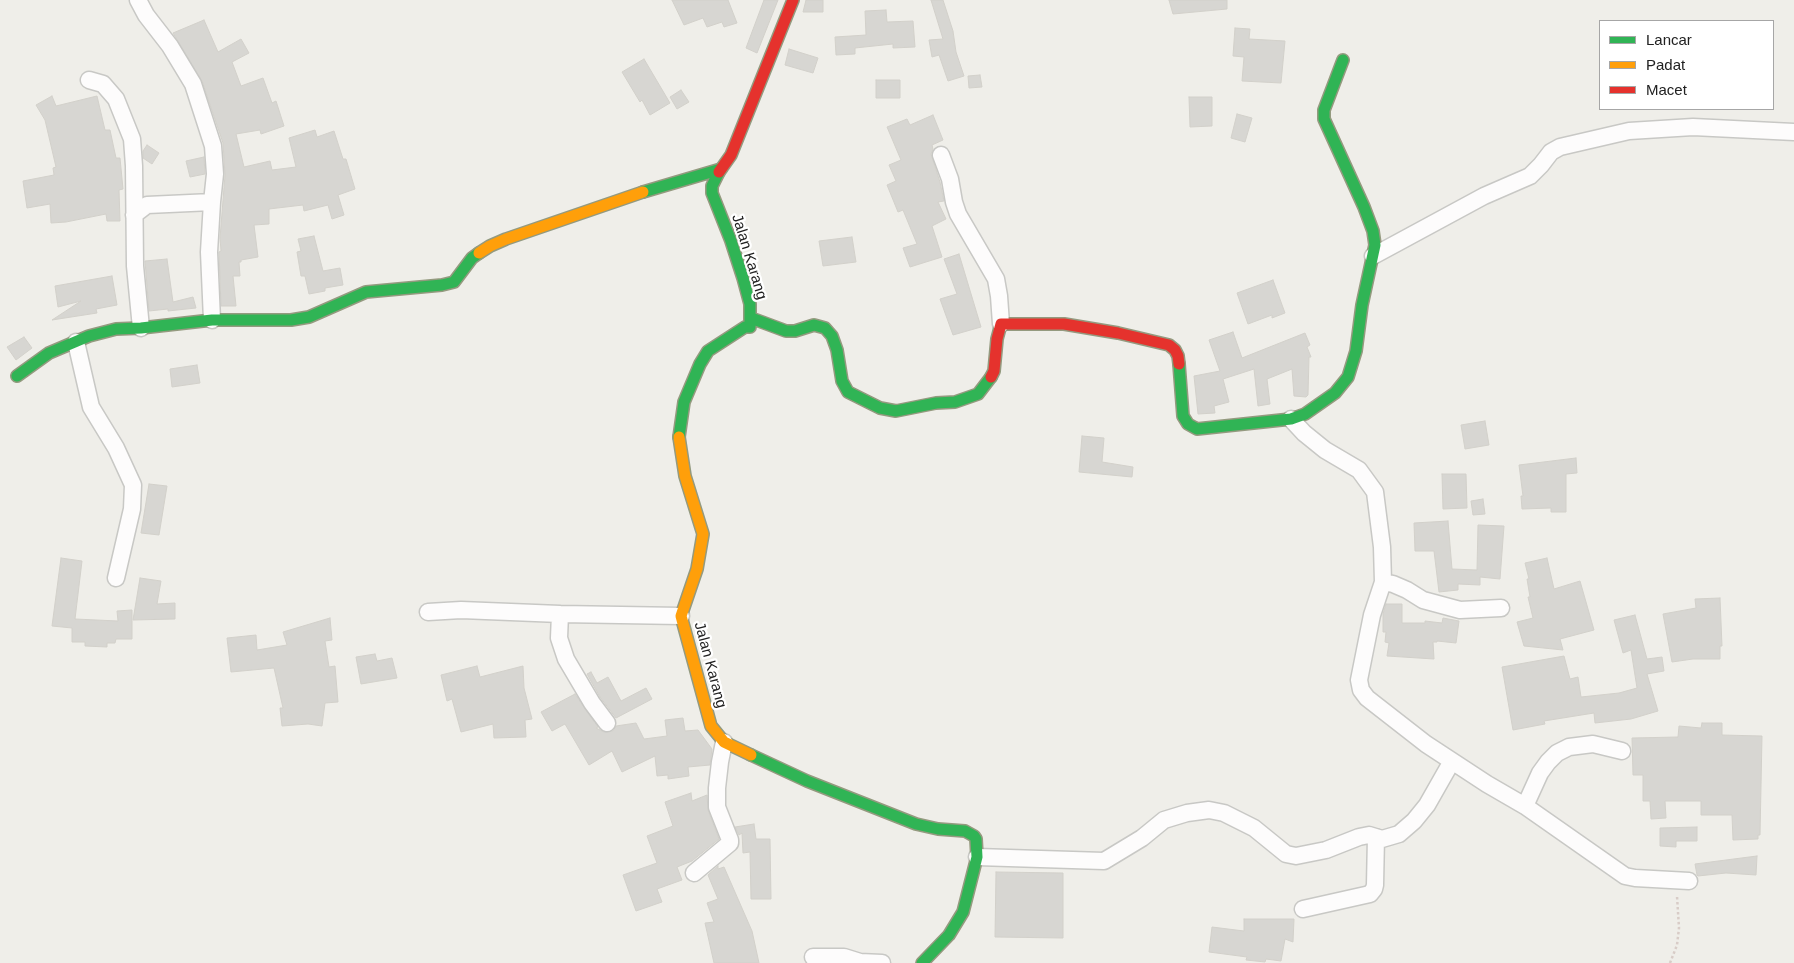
<!DOCTYPE html>
<html>
<head>
<meta charset="utf-8">
<style>
	body { margin:0 }
	#map { position:relative; width:1794px; height:963px; overflow:hidden; background:#efeee9; font-family:Helvetica,sans-serif }
	canvas { display:block }
	.legend { position:absolute; left:1599px; top:20px; width:175px; height:90px; box-sizing:border-box; background:#fff; border:1px solid #a6a6a6; margin:0; padding:6px 9px; list-style:none; font-size:15px; color:#212121 }
	.legend li { display:flex; align-items:center; gap:10px; height:25px }
	.legend b { width:25px; border:1px solid #a6a6a6 }
</style>
</head>
<body>
<div id="map">
<canvas width="1794" height="963"></canvas>
<ul class="legend">
<li><b style="height:6px;background:#30b455"></b>Lancar</li>
<li><b style="height:6px;background:#ff9f0a"></b>Padat</li>
<li><b style="height:6px;background:#e5322d"></b>Macet</li>
</ul>
</div>
<script>
const ctx = document.querySelector('canvas').getContext('2d');
ctx.lineJoin = 'round';
function paint(path, color) { ctx.fillStyle = color; ctx.fill(path, 'evenodd'); }
const toPath = rows => new Path2D(rows.map(r => 'M' + r).join(''));
function trace(path, color, width, dash) { ctx.strokeStyle = color; ctx.lineWidth = width; ctx.lineCap = dash ? 'butt' : 'round'; ctx.setLineDash(dash || []); ctx.stroke(path); }
function write(font, color, halo, rows, align = 'center') {
  ctx.font = font + ' Helvetica,sans-serif'; ctx.lineWidth = 4.5; ctx.setLineDash([]); ctx.textBaseline = 'middle'; ctx.strokeStyle = halo; ctx.fillStyle = color; for (const [text, x, y, turn = 0] of rows) {
    ctx.save(); ctx.translate(x, y); ctx.rotate((+turn || 0) * Math.PI / 180); ctx.textAlign = isNaN(turn) ? turn : align; if (halo) ctx.strokeText(text, 0, 0); ctx.fillText(text, 0, 0); ctx.restore();
  }
}
const building = toPath([
	[672,0,728,0,737,23,724,27,722,22,707,27,703,18,684,25,672,0],
	[764,0,778,0,757,53,746,48,764,0],
	[806,0,823,0,823,12,803,12,806,0],
	[931,0,943,0,953,31,956,52,964,76,948,81,939,55,932,57,929,40,943,39,931,0],
	[1169,0,1227,0,1227,9,1173,14,1169,0],
	[886,10,887,22,913,21,915,47,893,48,893,44,855,48,855,54,836,55,835,37,866,35,865,11,886,10],
	[204,20,218,52,241,39,249,53,232,62,241,86,263,78,272,103,276,101,284,126,261,134,260,130,236,134,244,167,270,161,272,170,296,167,289,138,315,130,317,137,334,131,343,159,346,159,355,189,338,195,344,215,332,219,328,205,304,211,303,205,269,209,269,224,254,225,258,257,241,260,241,262,239,262,240,276,233,276,236,306,221,306,219,252,221,251,220,238,225,175,223,143,202,81,173,33,204,20],
	[1235,28,1250,29,1249,39,1285,41,1281,83,1242,81,1244,57,1233,56,1235,28],
	[789,49,818,58,813,73,785,65,789,49],
	[644,59,670,103,650,115,642,100,640,102,622,72,644,59],
	[980,75,982,87,969,88,968,76,980,75],
	[876,80,900,80,900,98,876,98,876,80],
	[681,90,689,102,677,109,670,97,681,90],
	[52,96,56,106,97,96,105,130,110,130,116,158,120,158,123,189,119,190,120,221,107,221,106,214,66,222,51,223,50,204,27,208,23,181,54,175,53,168,56,167,45,120,36,105,52,96],
	[1189,97,1212,97,1212,126,1190,127,1189,97],
	[1237,114,1252,118,1245,142,1231,138,1237,114],
	[933,115,943,140,932,145,933,149,931,154,940,182,944,201,938,202,946,219,932,226,942,257,910,267,903,248,917,244,903,210,898,212,887,185,896,181,889,165,901,160,887,127,907,119,910,125,933,115],
	[147,145,159,153,152,164,143,158,143,151,147,145],
	[204,157,205,174,190,177,186,161,204,157],
	[314,236,323,271,340,268,343,285,325,288,325,291,309,294,305,276,301,276,297,252,301,251,298,239,314,236],
	[852,237,856,262,823,266,819,241,852,237],
	[959,254,981,327,953,335,940,299,957,294,944,259,959,254],
	[167,259,173,302,193,297,196,308,168,311,168,309,149,311,145,261,167,259],
	[112,276,117,305,96,309,97,313,52,320,81,301,58,307,55,286,112,276],
	[1273,280,1285,313,1272,318,1272,315,1248,324,1237,293,1273,280],
	[1233,332,1242,358,1305,333,1310,345,1307,347,1311,357,1309,357,1308,395,1306,397,1294,396,1292,369,1267,379,1270,404,1258,406,1254,369,1223,379,1229,402,1214,406,1215,413,1198,414,1194,376,1220,371,1209,340,1233,332],
	[24,337,32,348,16,360,7,347,24,337],
	[197,365,200,383,172,387,170,369,197,365],
	[1485,421,1489,445,1465,449,1461,425,1485,421],
	[1082,436,1104,438,1102,462,1133,467,1132,477,1079,472,1082,436],
	[1576,458,1577,473,1566,474,1566,512,1551,512,1551,508,1522,509,1521,496,1523,496,1519,465,1576,458],
	[1442,474,1466,474,1467,508,1443,509,1442,474],
	[149,484,167,486,159,535,141,533,149,484],
	[1483,499,1485,514,1473,515,1471,501,1483,499],
	[1448,521,1452,569,1477,570,1478,525,1504,526,1500,579,1480,577,1480,585,1458,584,1458,590,1439,592,1434,551,1415,551,1414,523,1448,521],
	[61,558,82,561,75,619,118,621,117,611,132,610,132,639,116,639,115,643,107,643,107,647,85,646,85,642,72,642,72,628,52,626,61,558],
	[1547,558,1554,589,1580,581,1594,630,1560,639,1563,650,1524,646,1517,622,1533,618,1528,597,1530,597,1527,579,1529,579,1525,563,1547,558],
	[140,578,161,581,157,604,175,603,175,619,133,620,140,578],
	[1720,598,1722,646,1720,646,1720,659,1693,659,1672,662,1663,614,1696,608,1695,599,1720,598],
	[1386,604,1402,604,1402,623,1425,623,1425,621,1442,623,1443,618,1459,621,1456,643,1437,641,1437,642,1433,642,1434,659,1387,656,1389,643,1385,642,1386,632,1383,632,1383,614,1386,604],
	[1635,615,1647,659,1662,657,1664,671,1647,674,1658,711,1631,719,1595,723,1594,713,1544,721,1545,724,1513,730,1502,667,1564,656,1570,679,1578,677,1581,697,1619,693,1637,688,1631,650,1623,653,1614,620,1635,615],
	[330,618,332,640,325,641,329,667,335,666,338,702,325,703,322,726,308,724,282,726,280,708,283,708,274,668,231,672,227,638,256,635,257,650,287,645,283,632,330,618],
	[375,654,377,661,392,658,397,678,361,684,356,657,375,654],
	[477,666,480,677,523,666,524,688,532,719,525,720,526,737,494,738,493,724,461,732,452,699,447,701,441,675,477,666],
	[591,672,597,683,608,677,621,701,646,688,652,699,616,718,600,697,587,674,591,672],
	[575,694,598,727,596,728,604,732,613,731,616,726,636,723,644,739,667,736,665,720,683,718,685,731,698,730,712,749,710,765,688,767,689,776,668,779,668,775,657,776,655,756,622,772,612,751,589,765,565,724,552,731,541,712,575,694],
	[1702,723,1722,723,1722,735,1762,736,1760,835,1758,835,1758,839,1733,840,1732,815,1701,815,1701,801,1665,801,1666,818,1651,819,1650,801,1643,801,1643,775,1633,775,1632,738,1678,737,1679,726,1701,728,1702,723],
	[691,793,692,801,707,795,708,810,719,839,692,861,677,867,682,880,657,889,662,902,636,911,623,875,657,863,647,836,673,826,665,802,691,793],
	[754,824,756,839,770,839,771,899,751,899,750,852,743,853,742,833,739,835,735,827,754,824],
	[1697,827,1697,841,1676,841,1676,847,1660,846,1660,828,1697,827],
	[1757,856,1756,875,1726,873,1698,876,1697,875,1695,864,1757,856],
	[718,866,718,869,724,867,752,931,759,963,714,963,705,923,714,922,707,903,718,899,708,875,718,866],
	[996,872,1063,873,1063,938,995,937,996,872],
	[1244,919,1294,919,1293,942,1285,939,1281,961,1266,959,1265,962,1246,960,1247,957,1209,952,1212,927,1244,931,1244,919]
]);
const path = toPath([
	[1670,963,1677,945,1679,928,1677,896]
]);
const street = toPath([
	[138,0,146,15,170,46,193,84,213,146,215,174,212,202,209,252,212,320],
	[89,80,103,84,116,99,132,139,134,166,135,266,141,328],
	[941,155,950,179,954,202,958,214,996,279,999,296,1001,324],
	[134,215,147,205,212,202],
	[1373,256,1484,196,1530,176,1541,165,1551,152,1560,147,1629,131,1693,127,1794,132],
	[76,342,91,407,116,448,133,485,132,509,116,578],
	[1291,419,1304,433,1325,450,1359,470,1375,492,1382,547,1383,582,1372,615,1359,680,1361,690,1367,698,1426,744,1487,784,1525,806,1625,876,1635,878,1689,881],
	[1383,582,1393,584,1407,590,1423,600,1460,610,1501,608],
	[428,612,461,610,560,614,681,616],
	[560,614,559,638,566,659,592,703,607,723],
	[1525,806,1540,773,1548,762,1557,753,1569,747,1593,744,1622,751],
	[977,857,1104,861,1142,838,1164,820,1187,813,1209,810,1224,813,1254,828,1286,854,1296,856,1326,850,1359,837,1369,835,1382,839,1399,834,1414,821,1427,805,1452,761],
	[694,873,730,843,730,840,717,807,717,788,720,762,724,742],
	[1303,909,1370,894,1374,889,1375,885,1376,837],
	[813,957,844,957,860,962,882,963]
]);
const fast = toPath([
	[643,192,721,169],
	[751,318,786,331,795,331,814,325,825,328,832,336,837,350,842,381,848,392,880,408,896,411,936,403,955,402,978,394,991,377],
	[1179,364,1183,416,1188,424,1197,429,1291,419,1305,414,1335,393,1348,377,1356,351,1362,305,1375,245,1373,231,1364,207,1324,119,1324,110,1343,60],
	[17,376,49,353,89,336,116,329,141,328,212,320,291,320,309,317,366,292,442,285,454,282,472,258,479,253],
	[679,437,684,402,700,364,708,351,745,327,750,327,750,304,743,278,731,241,712,193,712,186,719,172],
	[751,755,807,781,916,824,938,829,965,831,974,836,976,839,977,857,963,912,949,935,922,963]
]);
const slow = toPath([
	[479,253,490,246,506,239,643,192],
	[679,437,685,476,703,534,697,569,681,616,711,726,724,742,751,755]
]);
const jam = toPath([
	[719,172,731,155,793,0],
	[991,377,994,371,997,339,1001,324,1064,324,1118,333,1169,345,1175,350,1178,356,1179,364]
]);
const streetNames = [
	["Jalan Karang",749,257,73],
	["Jalan Karang",710,665,75]
];
paint(building, '#d7d6d2');
trace(building, '#d2d0ca', 1);
trace(street, '#c8c8c5', 19);
trace(fast, '#949a7f', 14);
trace(slow, '#949a7f', 14);
trace(jam, '#949a7f', 14);
trace(path, '#d8ccc7', 2.5, [2.5, 2.5]);
trace(street, '#fdfcfc', 16);
trace(fast, '#30b455', 11);
trace(slow, '#ff9f0a', 11);
trace(jam, '#e5322d', 11);
write('15px', '#212121', '#fff', streetNames);
</script>
</body>
</html>
